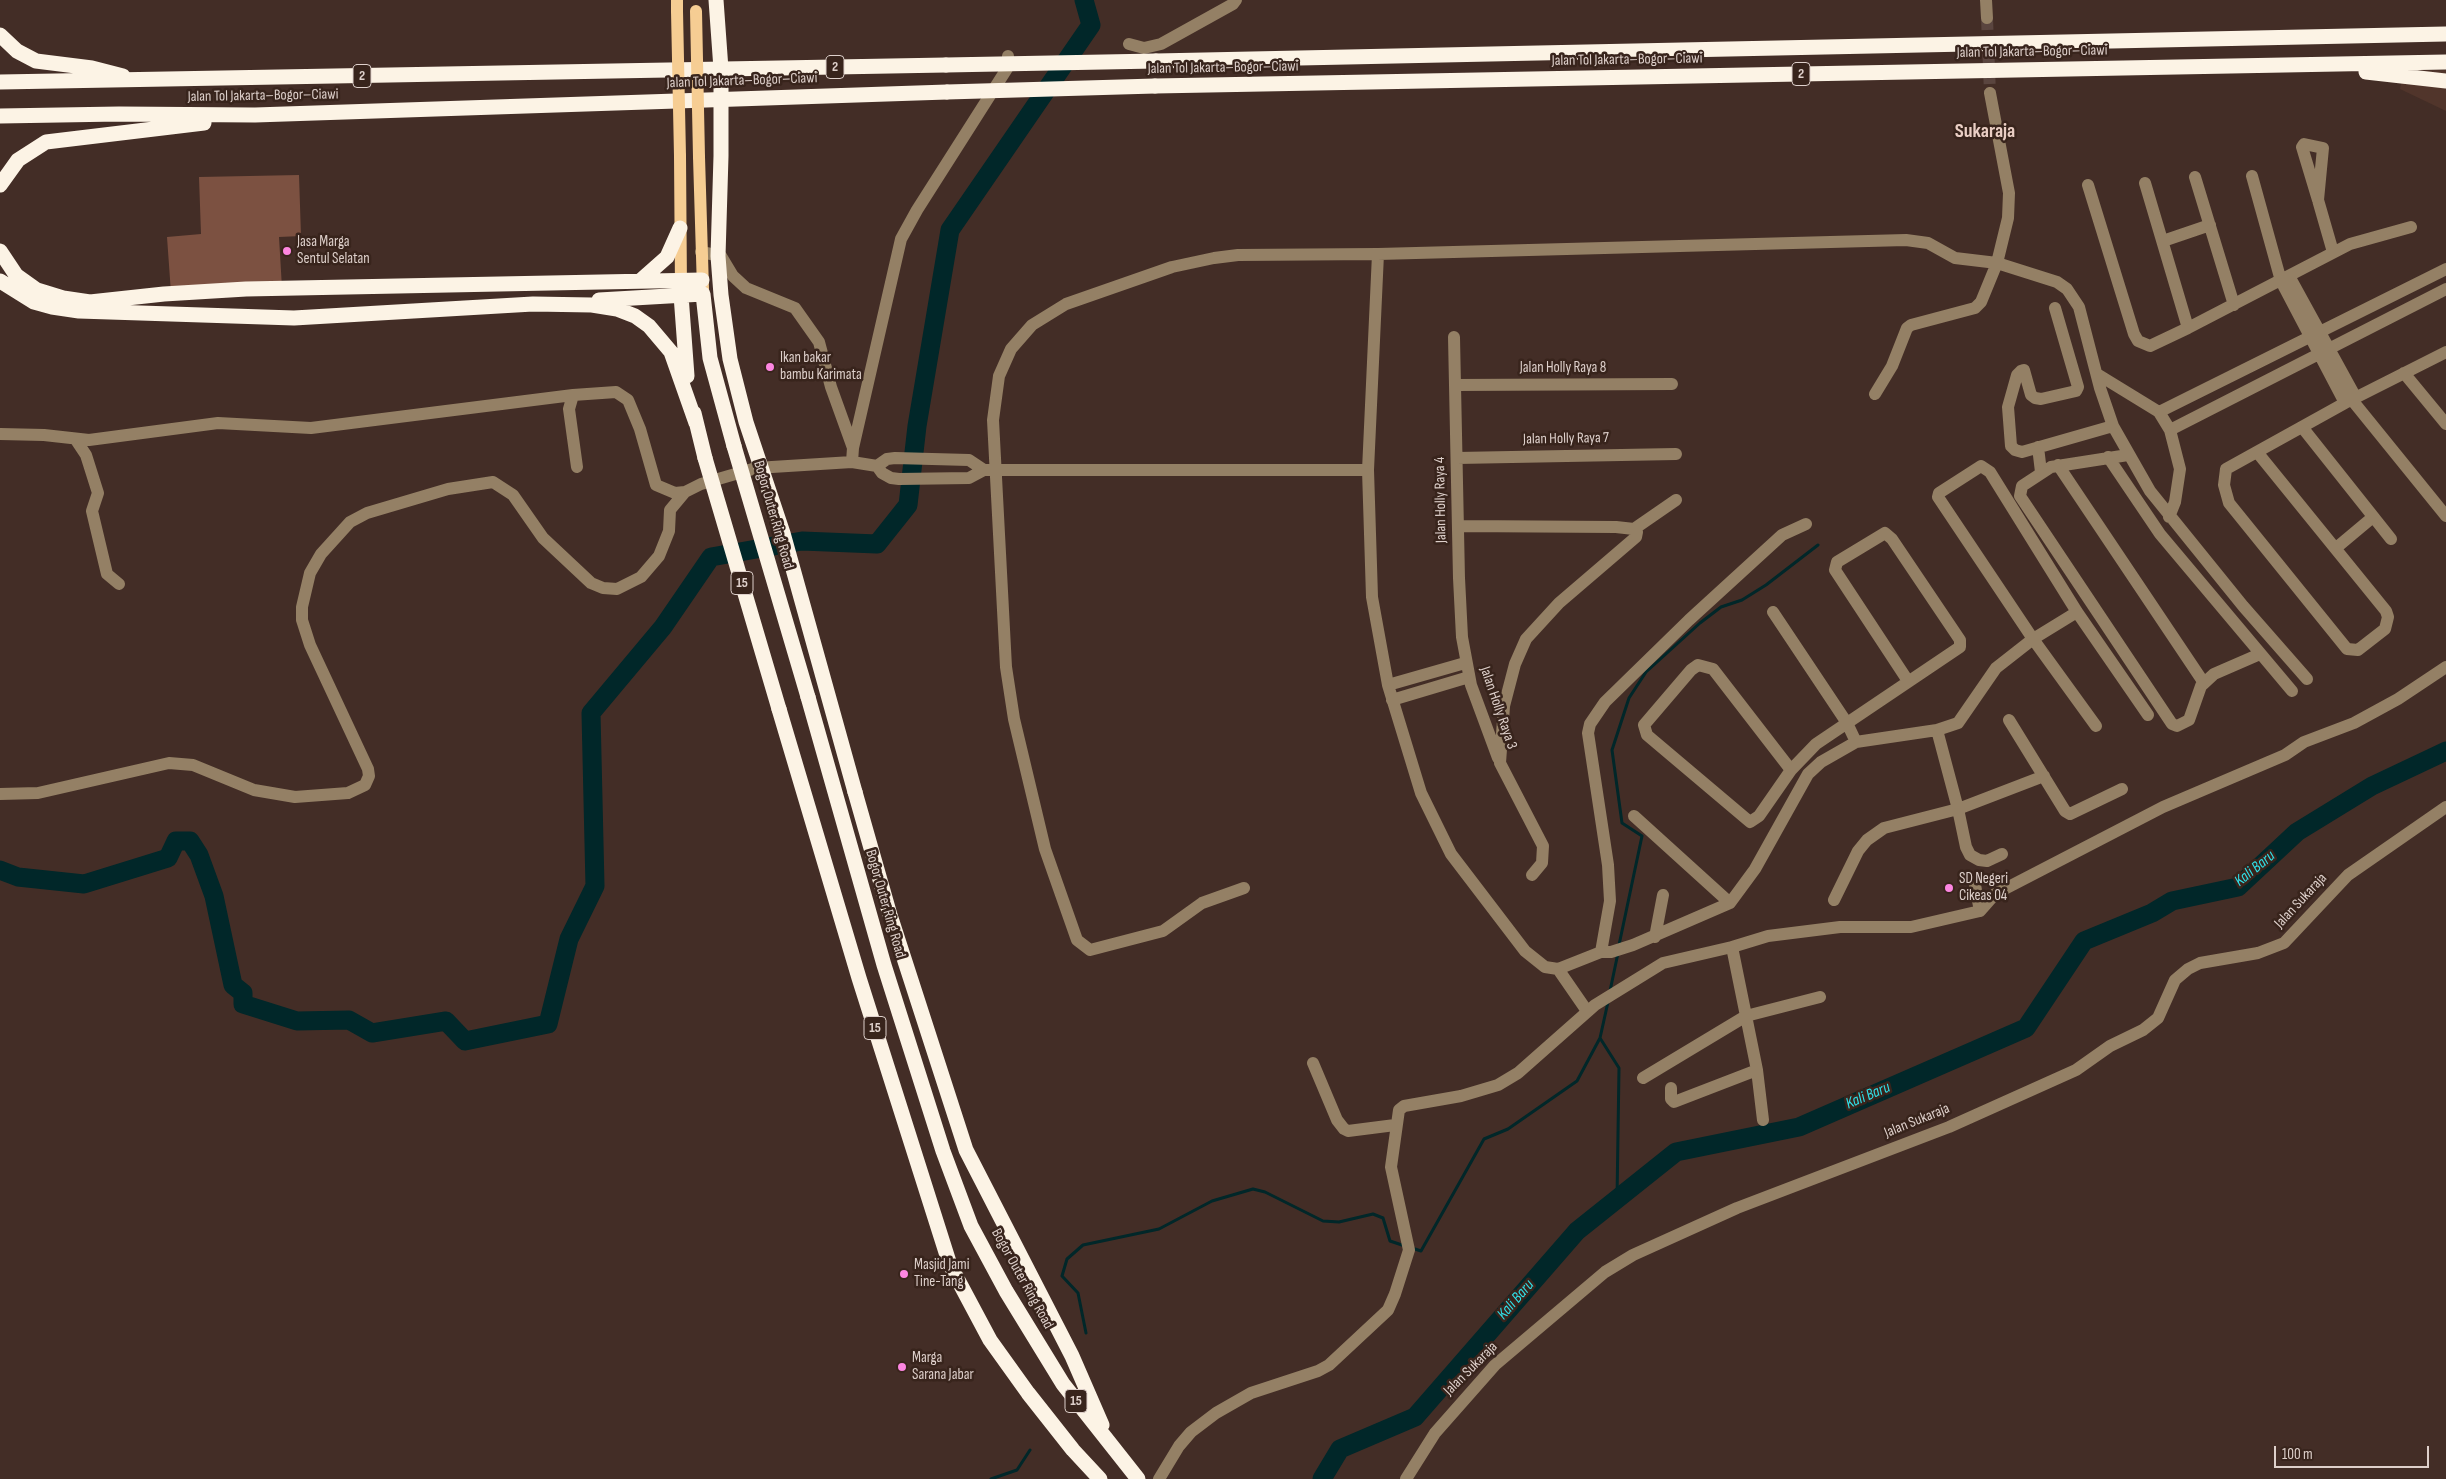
<!DOCTYPE html>
<html>
<head>
<meta charset="utf-8">
<style>
	body { margin:0 }
	#map { position:relative; width:2446px; height:1479px; overflow:hidden; background:#432d26; font-family:"Sofia Sans Condensed",sans-serif }
	canvas { display:block }
	.scale { position:absolute; left:2274px; top:1446px; width:155px; height:22px; box-sizing:border-box; border:2px solid #ded0cb; border-top:0; padding-left:6px; font-size:15px; line-height:18px; white-space:nowrap; color:#ded0cb; -webkit-text-stroke:4px #38241c; paint-order:stroke }
</style>
</head>
<body>
<div id="map">
<canvas width="2446" height="1479"></canvas>
<div class="scale">100 m</div>
</div>
<script>
const ctx = document.querySelector('canvas').getContext('2d');
ctx.lineJoin = 'round';
function paint(path, color) { ctx.fillStyle = color; ctx.fill(path, 'evenodd'); }
const toPath = rows => new Path2D(rows.map(r => 'M' + r).join(''));
function trace(path, color, width, dash) { ctx.strokeStyle = color; ctx.lineWidth = width; ctx.lineCap = dash ? 'butt' : 'round'; ctx.setLineDash(dash || []); ctx.stroke(path); }
function write(font, color, halo, rows, align = 'center') {
  ctx.font = font + ' "Sofia Sans Condensed",sans-serif'; ctx.lineWidth = 5; ctx.setLineDash([]); ctx.textBaseline = 'middle'; ctx.strokeStyle = halo; ctx.fillStyle = color; for (const [text, x, y, turn = 0] of rows) {
    ctx.save(); ctx.translate(x, y); ctx.rotate((+turn || 0) * Math.PI / 180); ctx.textAlign = isNaN(turn) ? turn : align; if (halo) ctx.strokeText(text, 0, 0); ctx.fillText(text, 0, 0); ctx.restore();
  }
}
const built = toPath([
	[2446,70,2446,111,2400,89,2403,71]
]);
const green = toPath([
	[299,175,301,236,279,237,282,288,171,293,167,237,201,234,199,177]
]);
const stream = toPath([
	[1619,945,1642,836,1622,823,1612,750,1629,698,1646,672,1700,623,1721,607,1742,600,1766,585,1818,545],
	[1610,991,1618,953],
	[1608,1002,1600,1038,1619,1068,1617,1199],
	[1415,1249,1421,1251,1484,1139,1508,1129,1577,1081,1600,1038],
	[1086,1333,1078,1293,1062,1276,1067,1259,1083,1245,1159,1229,1212,1201,1253,1189,1265,1192,1323,1221,1339,1222,1373,1214,1383,1218,1390,1241,1405,1246],
	[991,1479,1017,1470,1030,1450]
]);
const river = toPath([
	[0,870,18,877,84,884,168,858,176,841,190,841,199,855,214,896,233,985,243,993,243,1004,297,1021,349,1020,372,1033,446,1021,465,1041,548,1024,569,939,595,886,591,713,663,627,711,557,802,541,877,544,908,505,917,426,950,230,1091,25,1084,0],
	[1322,1479,1340,1449,1415,1417,1577,1231,1676,1152,1799,1127,2026,1028,2084,941,2152,913,2172,901,2238,887,2297,832,2372,786,2446,751]
]);
const minorTunnel = toPath([
	[1987,18,1990,93]
]);
const minor = toPath([
	[1986,0,1987,18],
	[1129,44,1144,48,1161,44,1233,4,1236,0],
	[2252,176,2281,281,2345,403],
	[2195,177,2234,305],
	[2145,183,2188,328],
	[2088,185,2134,334,2138,341,2150,346,2188,328,2350,244,2411,227],
	[2318,200,2323,148,2304,144,2302,147,2318,200,2333,252],
	[2163,241,2210,225],
	[701,252,721,256,733,276,746,288,795,308,819,342,831,387,853,448],
	[1378,254,1368,470,1372,597,1388,685,1421,793,1451,854,1525,951,1545,967,1558,969,1601,952,1611,952,1633,945,1730,903,1755,869,1808,774,1821,762,1856,742,1937,730,1958,723,1996,668,2033,639,2077,612],
	[2289,276,2356,398],
	[2055,308,2078,387,2076,391,2041,399,2035,398,2031,395,2024,370,2021,371,2017,375,2008,407,2011,446,2015,450,2022,452,2113,426],
	[1454,337,1459,578,1462,637,1471,685,1498,758],
	[2404,373,2446,424],
	[2097,374,2159,412,2170,430,2180,469,2175,502,2169,517],
	[1455,385,1672,384],
	[1875,394,1892,366,1907,328,1911,325,1975,308,1981,302,1997,263,2008,218,2009,193,1990,93],
	[573,395,569,409,577,467],
	[2352,400,2446,516],
	[2159,412,2446,269],
	[2302,427,2391,539],
	[2170,430,2446,289],
	[0,434,44,435,89,440,218,423,311,428,573,395,616,392,628,400,640,429,656,485,675,493,685,492],
	[76,440,86,455,98,493,92,511,107,574,119,584],
	[2038,447,2041,472],
	[2257,452,2386,611,2388,617,2385,629,2358,650,2347,649,2229,503,2224,485,2226,469,2345,403,2446,352],
	[2128,455,2051,467,2022,486,2020,496,2172,724,2177,726,2189,720,2201,686,2214,674,2260,654],
	[2108,457,2160,534,2292,691],
	[1457,458,1676,454],
	[852,462,853,448,901,239,917,210,1008,67,1008,56],
	[2058,465,2204,683],
	[877,466,882,473,891,478,899,479,969,478,984,470],
	[1458,526,1616,527,1634,529,1637,532,1636,537,1559,603,1526,639,1515,664,1504,706,1500,763,1543,846,1542,863,1532,875],
	[1634,529,1676,500],
	[2336,548,2373,517],
	[1773,612,1847,723,1856,742],
	[1388,685,1465,663],
	[1392,700,1469,677],
	[2009,720,2065,811,2070,814,2122,789],
	[2096,726,2033,639,1938,497,1939,493,1981,466,1990,472,2077,612,2148,715],
	[1937,730,1958,809,2044,776],
	[1791,770,1759,816,1750,822,1647,735,1644,725,1691,670,1698,665,1713,669,1791,770,1816,744,1960,647,1960,640,1892,539,1885,533,1837,562,1835,570,1908,681],
	[0,794,38,793,169,763,193,765,254,790,295,797,348,793,365,785,369,776,368,769,310,645,302,620,302,607,310,573,321,554,350,522,367,513,448,489,493,482,513,495,543,538,591,583,603,588,617,589,641,577,659,556,669,531,670,510,685,492,701,484,756,468,852,462,877,466,887,459,895,458,969,460,984,470,1368,470],
	[1634,816,1730,903],
	[1974,880,1980,911],
	[1244,888,1202,903,1163,931,1090,950,1077,940,1045,849,1014,719,1006,667,993,420,999,376,1011,349,1032,325,1066,304,1172,267,1214,258,1238,255,1378,254,1906,240,1928,243,1955,258,1997,263,2057,282,2067,289,2079,307,2100,388,2113,426,2150,491,2243,606,2307,679],
	[1834,900,1858,851,1867,840,1884,828,1958,809,1966,847,1970,855,1979,860,1987,861,2002,854],
	[1655,937,1663,895],
	[1732,947,1757,1070,1763,1120],
	[1601,952,1610,901,1608,865,1588,733,1590,724,1605,702,1689,620,1782,535,1806,524],
	[1558,969,1587,1011],
	[1313,1063,1337,1120,1344,1129,1348,1131,1395,1125],
	[1643,1078,1746,1016,1820,997],
	[1671,1088,1671,1099,1674,1102,1757,1070],
	[1159,1479,1179,1446,1191,1432,1216,1413,1251,1393,1318,1371,1329,1365,1388,1310,1395,1294,1409,1250,1391,1167,1399,1110,1404,1106,1461,1096,1498,1085,1518,1073,1595,1005,1663,963,1732,947,1768,936,1840,927,1911,927,1980,911,1995,894,2163,807,2285,755,2304,742,2354,723,2398,699,2446,667],
	[1406,1479,1435,1433,1495,1365,1605,1272,1633,1255,1737,1208,1949,1127,2076,1070,2110,1046,2143,1030,2158,1018,2175,980,2188,969,2200,963,2258,953,2284,943,2348,875,2446,807]
]);
const major = toPath([
	[677,0,677,11],
	[680,156,681,290],
	[699,157,703,289]
]);
const highway = toPath([
	[0,35,17,51,36,61,92,68,123,76],
	[1156,61,2446,34],
	[2366,72,2446,81],
	[0,82,946,65],
	[1155,86,2446,62],
	[0,116,119,114,255,115,947,92],
	[0,185,18,160,46,142,204,123],
	[0,251,16,275,37,290,63,298,90,302,164,294,246,289,702,280],
	[641,280,667,257,680,228],
	[0,281,34,302,52,307,79,311,294,318,533,304,592,305,617,309,635,316,649,326,671,352,696,423],
	[681,295,687,376],
	[599,300,703,294,710,358,734,446],
	[694,413,705,458],
	[808,697,884,965,943,1151,971,1226,1006,1291,1063,1384,1138,1479],
	[779,709,859,978,950,1265,990,1340,1028,1393,1073,1450,1100,1479],
	[855,792,890,915,966,1150,1072,1356,1102,1425]
]);
const majorBridge = toPath([
	[677,11,680,156],
	[696,11,699,157]
]);
const highwayBridge = toPath([
	[716,0,721,69,721,156,718,256,721,295,730,359,746,422,783,533,855,792],
	[946,65,1156,61],
	[947,92,1155,86],
	[734,446,808,697],
	[705,458,779,709]
]);
const markers = [
	[287,251,5,"#fd86e1"],
	[770,367,5,"#fd86e1"],
	[1949,888,5,"#fd86e1"],
	[904,1274,5,"#fd86e1"],
	[902,1367,5,"#fd86e1"]
];
const shields = [
	[835,67,18],
	[1801,74,18],
	[362,76,18],
	[742,583,22],
	[875,1028,22],
	[1076,1401,22]
];
const shieldNames = [
	["2",835,67],
	["2",1801,74],
	["2",362,76],
	["15",742,583],
	["15",875,1028],
	["15",1076,1401]
];
const streetNames = [
	["Jalan Tol Jakarta–Bogor–Ciawi",2032,52,-1],
	["Jalan Tol Jakarta–Bogor–Ciawi",1627,60,-1],
	["Jalan Tol Jakarta–Bogor–Ciawi",1223,68,-1],
	["Jalan Tol Jakarta–Bogor–Ciawi",742,81,-2],
	["Jalan Tol Jakarta–Bogor–Ciawi",263,96,-1],
	["Jalan Holly Raya 8",1563,368],
	["Jalan Holly Raya 7",1566,439,-1],
	["Jalan Holly Raya 4",1441,500,-91],
	["Bogor Outer Ring Road",773,515,74],
	["Jalan Holly Raya 3",1498,708,71],
	["Jalan Sukaraja",2301,901,-47],
	["Bogor Outer Ring Road",885,904,74],
	["Jalan Sukaraja",1917,1121,-22],
	["Bogor Outer Ring Road",1022,1279,61],
	["Jalan Sukaraja",1471,1369,-45]
];
const poiNames = [
	["Jasa Marga",297,242],
	["Sentul Selatan",297,259],
	["Ikan bakar",780,358],
	["bambu Karimata",780,375],
	["SD Negeri",1959,879],
	["Cikeas 04",1959,896],
	["Masjid Jami",914,1265],
	["Tine-Tang",914,1282],
	["Marga",912,1358],
	["Sarana Jabar",912,1375]
];
const waterNames = [
	["Kali Baru",2255,869,-39],
	["Kali Baru",1868,1096,-23],
	["Kali Baru",1516,1300,-49]
];
const districtNames = [
	["Sukaraja",1985,132]
];
paint(built, '#51352b');
paint(green, '#7c5141');
trace(stream, '#012729', 3);
trace(river, '#012729', 19);
trace(minorTunnel, '#5a453f', 12, [12, 6]);
trace(minor, '#948065', 12);
trace(major, '#f6cd93', 12);
trace(highway, '#fcf3e5', 15);
trace(majorBridge, '#f6cd93', 12);
trace(highwayBridge, '#fcf3e5', 15);
for (const [x, y, r, color] of markers) { const dot = new Path2D(); dot.arc(x, y, r, 0, 2 * Math.PI); ctx.fillStyle = color; ctx.fill(dot); trace(dot, '#38241c', 2); }
for (const [x, y, w] of shields) { const box = new Path2D(); box.roundRect(x - w / 2, y - 11.5, w, 23, 4); ctx.fillStyle = '#38241c'; ctx.fill(box); trace(box, '#ded0cb', 1); }
write('bold 14px', '#ded0cb', null, shieldNames);
write('15px', '#ded0cb', '#38241c', streetNames);
write('15px', '#ded0cb', '#38241c', poiNames, 'left');
write('italic 16px', '#30e1e9', '#38241c', waterNames);
write('bold 20px', '#eacec4', '#38241c', districtNames);
</script>
</body>
</html>
